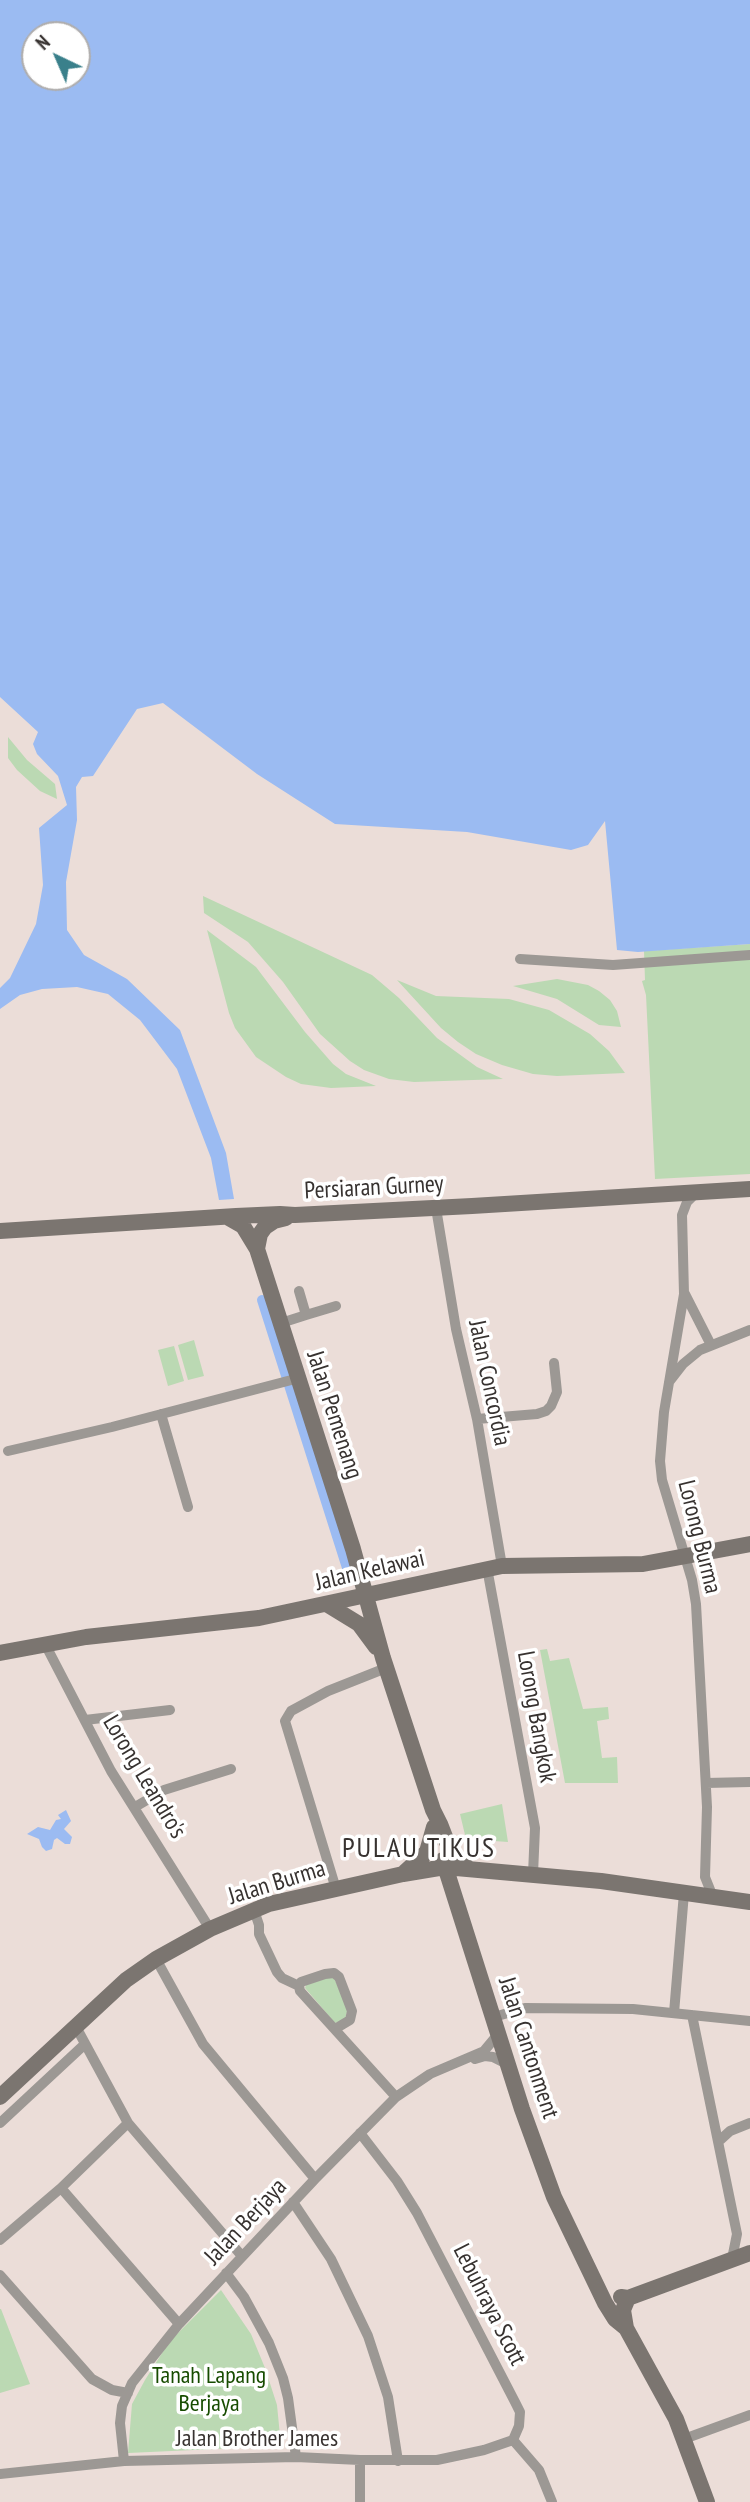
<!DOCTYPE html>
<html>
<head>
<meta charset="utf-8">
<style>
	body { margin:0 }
	#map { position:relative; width:750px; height:2502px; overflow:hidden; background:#ebddd8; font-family:"PT Sans Narrow",sans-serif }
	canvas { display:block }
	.north { position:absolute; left:21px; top:21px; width:70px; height:70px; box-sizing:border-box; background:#fff; border:2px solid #afadac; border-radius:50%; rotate:316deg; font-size:19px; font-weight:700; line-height:28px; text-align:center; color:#373230 }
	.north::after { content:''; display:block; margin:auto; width:24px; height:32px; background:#3a808b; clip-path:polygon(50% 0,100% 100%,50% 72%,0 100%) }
</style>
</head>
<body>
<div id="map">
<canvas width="750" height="2502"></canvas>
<div class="north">N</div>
</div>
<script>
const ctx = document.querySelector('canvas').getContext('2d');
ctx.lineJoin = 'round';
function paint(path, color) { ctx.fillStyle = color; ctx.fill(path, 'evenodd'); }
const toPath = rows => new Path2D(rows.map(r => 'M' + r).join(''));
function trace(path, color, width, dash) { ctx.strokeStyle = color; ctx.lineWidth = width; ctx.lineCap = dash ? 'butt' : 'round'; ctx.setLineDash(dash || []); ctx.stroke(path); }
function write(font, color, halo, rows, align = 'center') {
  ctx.font = font + ' "PT Sans Narrow",sans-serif'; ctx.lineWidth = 7; ctx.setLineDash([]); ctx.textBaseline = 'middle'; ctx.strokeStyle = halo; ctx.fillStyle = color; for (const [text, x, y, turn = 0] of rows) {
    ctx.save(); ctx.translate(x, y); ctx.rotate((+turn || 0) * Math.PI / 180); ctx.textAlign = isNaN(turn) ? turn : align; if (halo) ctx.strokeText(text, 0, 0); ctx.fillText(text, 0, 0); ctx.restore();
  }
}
const green = toPath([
	[8,737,27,760,55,784,57,799,40,791,17,770,8,758],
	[203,896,372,975,399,998,437,1038,477,1067,503,1079,414,1082,389,1079,364,1070,350,1061,320,1034,283,982,248,942,204,913],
	[207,930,256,967,305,1032,333,1064,346,1074,376,1086,331,1088,301,1084,286,1077,256,1057,235,1028,229,1013],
	[750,944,750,1174,655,1179,646,995,642,981,645,980,644,951],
	[557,979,588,985,599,991,610,1000,617,1011,621,1027,599,1025,557,999,513,986],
	[397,980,436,996,509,999,549,1010,590,1034,609,1051,625,1073,557,1076,533,1074,502,1065,476,1054,458,1042,441,1028],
	[194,1340,204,1376,188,1380,178,1345],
	[174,1346,184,1381,168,1386,158,1350],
	[547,1649,550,1661,569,1658,583,1709,608,1707,609,1719,597,1721,602,1758,617,1757,618,1783,565,1783,540,1650],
	[502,1804,508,1842,466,1839,460,1814],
	[329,1976,334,1978,348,2009,345,2019,335,2023,305,1988,306,1985],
	[221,2290,251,2334,265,2368,277,2405,281,2446,128,2453,132,2404,145,2380,169,2342],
	[1,2309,30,2384,0,2393,0,2309]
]);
const water = toPath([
	[0,0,750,0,750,944,638,952,617,950,605,821,588,845,571,850,467,832,335,824,257,774,163,703,137,709,93,776,82,777,76,787,77,820,66,882,67,930,84,955,127,979,180,1030,226,1153,234,1199,219,1200,211,1158,177,1069,140,1020,108,994,77,987,42,989,20,995,0,1009,0,988,10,978,36,924,43,885,39,828,67,805,58,776,37,754,33,744,38,732,0,697],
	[35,35,77,35,77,77,35,77],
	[66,1810,71,1821,64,1829,72,1837,70,1844,65,1844,57,1838,54,1840,52,1849,46,1851,42,1847,39,1839,27,1834,38,1827,50,1830,56,1820,61,1819,58,1815]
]);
const canal = toPath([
	[262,1300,348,1571]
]);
const street = toPath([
	[520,959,613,965,750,955],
	[696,1193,687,1202,682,1215,684,1294,664,1412,660,1461,662,1480,692,1580,696,1604,707,1807,705,1877,713,1897],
	[436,1208,456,1329,477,1419,502,1566],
	[685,1294,711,1345],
	[306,1315,336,1306],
	[281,1323,306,1315,299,1291],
	[669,1382,683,1364,700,1350,750,1330],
	[161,1414,188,1507],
	[477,1419,537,1414,546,1411,551,1406,557,1392,554,1363],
	[8,1451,112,1427,299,1378],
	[487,1568,535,1828,533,1874],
	[45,1644,111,1771,210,1929],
	[85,1720,170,1710],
	[706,1783,750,1782],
	[135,1807,164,1790,231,1769],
	[336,1889,285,1721,291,1711,328,1691,386,1668],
	[254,1910,259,1925,259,1934,277,1972,282,1978,299,1986],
	[156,1959,203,2044,315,2179],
	[299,1986,300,1991,396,2097],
	[299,1986,301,1982,325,1974,334,1973,339,1977,352,2011,350,2020,335,2029],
	[674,2013,684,1893],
	[692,2015,737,2234,732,2259],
	[494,2017,525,2008,633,2009,750,2021],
	[75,2025,128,2123,241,2255],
	[475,2059,485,2056,493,2057,509,2065],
	[0,2123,85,2044],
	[360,2133,397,2181,417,2213,515,2402,520,2412,519,2426,513,2440],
	[718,2142,730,2131,750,2123],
	[61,2188,179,2324],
	[293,2202,331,2259,368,2336,388,2397,398,2461],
	[0,2240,61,2188,128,2123],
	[226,2273,244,2297,269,2343,283,2378,288,2398,296,2457],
	[0,2275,92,2379,112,2390,128,2393],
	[684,2439,750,2415],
	[513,2440,539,2470,552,2502],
	[360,2460,360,2502],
	[124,2461,120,2423,122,2406,132,2383,179,2324,315,2179,396,2097,430,2074,484,2051,499,2033],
	[0,2474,124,2461,296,2457,360,2460,437,2460,484,2450,513,2440]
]);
const secondary = toPath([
	[229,1218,243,1226,257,1249,353,1549,383,1658,433,1810,440,1824,452,1855,468,1868],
	[0,1231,236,1216,280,1214,295,1215,472,1206,750,1189],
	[257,1249,260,1234,265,1227,274,1221,286,1218],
	[328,1605,359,1624,376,1647],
	[0,1653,86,1637,259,1618,502,1566,643,1564,750,1544],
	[443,1860,522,2109,554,2197,605,2303,615,2319,626,2328],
	[405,1872,427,1852,434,1827],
	[0,2097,126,1980,156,1959,210,1929,269,1904,403,1874,445,1867,601,1881,750,1902],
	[621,2297,628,2298,750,2253],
	[628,2298,623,2310,626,2328,676,2419,707,2502]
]);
const streetNames = [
	["Persiaran Gurney",374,1188,-3],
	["Jalan Concordia",489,1383,78],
	["Jalan Pemenang",334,1415,72],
	["Lorong Burma",699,1537,76],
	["Jalan Kelawai",370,1571,-13],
	["Lorong Bangkok",536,1717,80],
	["Lorong Leandro's",144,1777,59],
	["Jalan Burma",277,1883,-17],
	["Jalan Cantonment",528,2048,72],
	["Jalan Berjaya",246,2222,-47],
	["Lebuhraya Scott",489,2305,63],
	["Jalan Brother James",257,2439]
];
const parkNames = [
	["Tanah Lapang",209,2376],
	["Berjaya",209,2404]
];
const quarterNames = [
	["PULAU TIKUS",419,1849]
];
paint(green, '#bbd9b3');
paint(water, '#9bbbf2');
trace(canal, '#9bbbf2', 10);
trace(street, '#9c9894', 10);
trace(secondary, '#7b7570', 16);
write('24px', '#373230', '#fff', streetNames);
write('24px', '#174c00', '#fff', parkNames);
ctx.letterSpacing = '2px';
write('28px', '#373230', '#fff', quarterNames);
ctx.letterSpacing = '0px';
</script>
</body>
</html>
